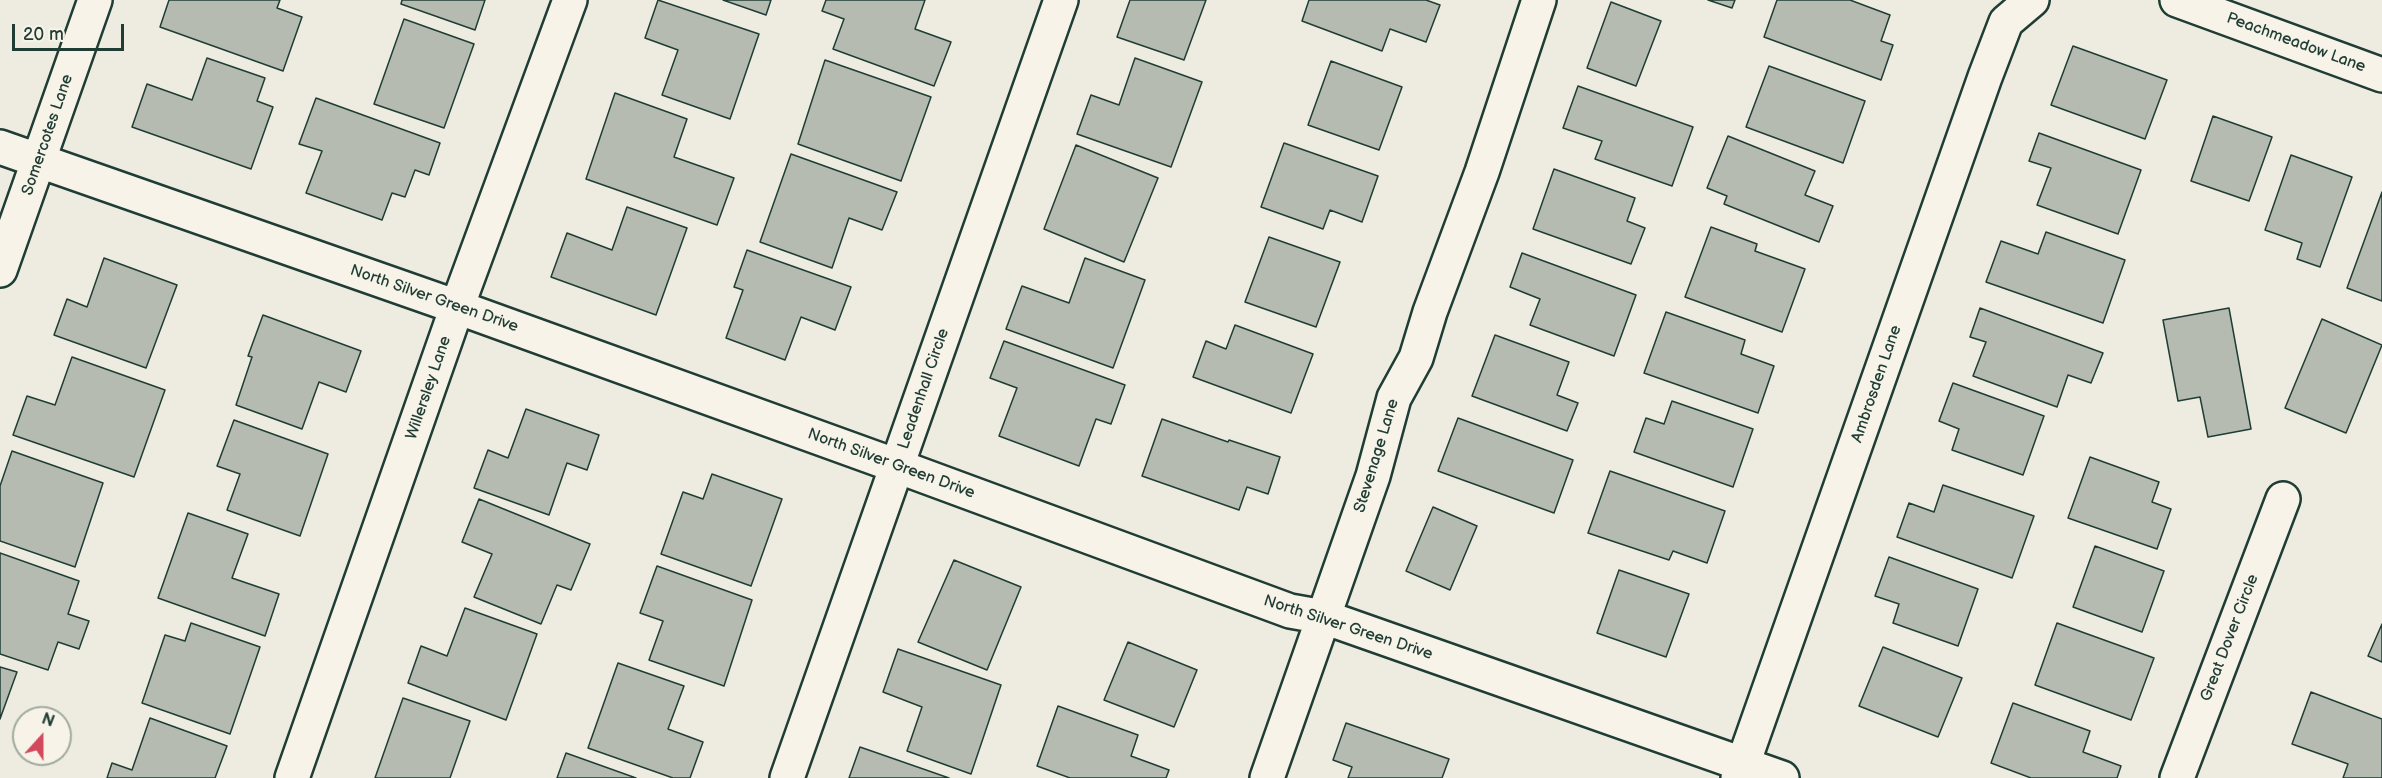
<!DOCTYPE html>
<html>
<head>
<meta charset="utf-8">
<style>
	body { margin:0 }
	#map { position:relative; width:2382px; height:778px; overflow:hidden; background:#eeece1; font-family:"Balsamiq Sans",sans-serif }
	canvas { display:block }
	.north { position:absolute; left:12px; top:706px; width:60px; height:60px; box-sizing:border-box; background:#f7f3e8; border:2px solid #a1aaa0; border-radius:50%; rotate:21deg; font-size:16px; font-weight:700; line-height:24px; text-align:center; color:#1f3d34 }
	.north::after { content:''; display:block; margin:auto; width:21px; height:27px; background:#d1495b; clip-path:polygon(50% 0,100% 100%,50% 72%,0 100%) }
	.scale { position:absolute; left:12px; top:24px; width:112px; height:27px; box-sizing:border-box; border:3px solid #1f3d34; border-top:0; padding-left:8px; font-size:18px; line-height:21px; white-space:nowrap; color:#1f3d34; -webkit-text-stroke:4px #f7f3e8; paint-order:stroke }
</style>
</head>
<body>
<div id="map">
<canvas width="2382" height="778"></canvas>
<div class="north">N</div>
<div class="scale">20 m</div>
</div>
<script>
const ctx = document.querySelector('canvas').getContext('2d');
ctx.lineJoin = 'round';
function paint(path, color) { ctx.fillStyle = color; ctx.fill(path, 'evenodd'); }
const toPath = rows => new Path2D(rows.map(r => 'M' + r).join(''));
function trace(path, color, width, dash) { ctx.strokeStyle = color; ctx.lineWidth = width; ctx.lineCap = dash ? 'butt' : 'round'; ctx.setLineDash(dash || []); ctx.stroke(path); }
function write(font, color, halo, rows, align = 'center') {
  ctx.font = font + ' "Balsamiq Sans",sans-serif'; ctx.lineWidth = 4.5; ctx.setLineDash([]); ctx.textBaseline = 'middle'; ctx.strokeStyle = halo; ctx.fillStyle = color; for (const [text, x, y, turn = 0] of rows) {
    ctx.save(); ctx.translate(x, y); ctx.rotate((+turn || 0) * Math.PI / 180); ctx.textAlign = isNaN(turn) ? turn : align; if (halo) ctx.strokeText(text, 0, 0); ctx.fillText(text, 0, 0); ctx.restore();
  }
}
const building = toPath([
	[169,0,280,0,277,8,302,17,283,71,160,27,169,0],
	[402,0,485,0,475,30,401,4,402,0],
	[658,0,759,34,730,119,662,95,678,50,645,38,658,0],
	[723,0,771,0,766,15,723,0],
	[826,0,925,0,915,29,951,42,934,86,833,49,844,19,822,11,826,0],
	[1130,0,1206,0,1184,60,1117,37,1130,0],
	[1309,0,1426,0,1440,5,1426,42,1390,29,1382,51,1302,21,1309,0],
	[1708,0,1735,0,1732,8,1708,0],
	[1777,0,1850,0,1890,15,1881,41,1893,45,1881,80,1764,37,1777,0],
	[1611,2,1661,21,1636,86,1587,68,1611,2],
	[404,19,474,44,444,128,374,104,404,19],
	[2073,46,2167,80,2145,139,2051,105,2073,46],
	[207,58,265,78,257,101,273,107,251,169,132,127,147,84,192,100,207,58],
	[1135,58,1202,82,1171,167,1077,134,1091,95,1119,105,1135,58],
	[825,60,931,97,901,181,798,144,825,60],
	[1331,61,1402,87,1379,150,1308,125,1331,61],
	[1769,66,1865,101,1843,163,1746,127,1769,66],
	[1578,86,1693,127,1672,186,1595,159,1602,141,1563,128,1578,86],
	[615,93,687,119,674,157,734,178,717,225,586,179,615,93],
	[316,98,440,143,429,175,415,170,405,197,392,193,382,220,306,193,322,151,299,144,316,98],
	[2213,116,2272,137,2249,201,2191,181,2213,116],
	[2039,133,2141,170,2118,234,2037,205,2051,168,2029,161,2039,133],
	[1728,136,1815,171,1805,195,1833,206,1819,242,1724,204,1727,196,1707,188,1728,136],
	[1284,143,1378,176,1362,222,1330,210,1323,229,1261,207,1284,143],
	[1076,145,1158,178,1124,262,1044,229,1076,145],
	[791,154,897,192,882,230,849,218,832,268,760,242,791,154],
	[2291,155,2352,177,2320,267,2297,259,2302,243,2265,230,2291,155],
	[1554,169,1635,198,1627,221,1645,228,1631,264,1533,229,1554,169],
	[2382,192,2382,301,2347,288,2382,192],
	[627,207,687,228,656,315,551,277,567,233,612,250,627,207],
	[1711,227,1757,244,1755,251,1805,269,1782,332,1685,297,1711,227],
	[2046,232,2125,260,2103,323,1986,282,2001,241,2038,254,2046,232],
	[1269,237,1340,262,1316,327,1245,302,1269,237],
	[747,250,851,287,835,330,801,317,785,360,726,338,743,290,734,287,747,250],
	[1522,253,1636,295,1614,356,1530,325,1540,299,1510,287,1522,253],
	[104,258,177,285,146,368,54,335,67,299,87,307,104,258],
	[1085,258,1145,280,1113,368,1006,329,1022,286,1069,303,1085,258],
	[1980,308,2103,353,2091,383,2068,375,2057,407,1973,376,1986,342,1970,337,1980,308],
	[2229,308,2251,429,2208,437,2200,397,2178,401,2163,320,2229,308],
	[1666,312,1745,340,1741,354,1774,366,1758,413,1644,373,1666,312],
	[263,315,361,351,346,392,319,382,302,429,236,405,252,357,248,356,263,315],
	[2322,319,2382,345,2346,433,2285,408,2322,319],
	[1235,325,1313,354,1291,413,1193,377,1206,341,1226,349,1235,325],
	[1495,335,1569,362,1557,395,1578,403,1567,431,1472,396,1495,335],
	[1004,341,1125,385,1111,424,1096,419,1079,466,999,436,1017,388,990,378,1004,341],
	[72,357,165,390,134,477,13,435,27,396,55,405,72,357],
	[1953,383,2044,416,2023,475,1952,450,1959,429,1939,421,1953,383],
	[1672,401,1753,429,1733,487,1634,452,1646,418,1664,424,1672,401],
	[526,409,599,435,587,470,567,463,549,515,474,488,488,450,508,458,526,409],
	[1458,418,1573,460,1554,513,1438,471,1458,418],
	[1162,419,1228,442,1229,440,1280,457,1268,494,1247,487,1239,510,1142,476,1162,419],
	[234,420,328,454,300,536,227,510,240,474,217,466,234,420],
	[12,451,103,483,75,567,0,541,0,486,12,451],
	[2090,457,2159,482,2152,502,2171,509,2157,549,2068,518,2090,457],
	[1610,471,1725,511,1707,563,1673,551,1669,560,1588,533,1610,471],
	[712,474,782,499,751,586,661,554,683,492,703,499,712,474],
	[1943,485,2034,516,2012,578,1897,537,1909,503,1934,512,1943,485],
	[479,499,590,544,571,590,557,585,541,624,474,597,492,554,462,542,479,499],
	[1433,507,1477,526,1450,590,1406,571,1433,507],
	[188,513,248,534,232,578,279,594,265,636,158,598,188,513],
	[2095,546,2164,571,2142,632,2073,607,2095,546],
	[0,553,79,581,68,614,89,621,79,649,58,642,48,670,0,654,0,553],
	[1889,557,1978,589,1958,646,1893,623,1899,604,1875,596,1889,557],
	[954,560,1021,587,987,670,918,642,954,560],
	[657,566,752,600,724,686,649,660,663,621,640,613,657,566],
	[1619,570,1689,594,1666,657,1597,633,1619,570],
	[465,608,537,634,506,720,408,683,421,646,447,656,465,608],
	[191,623,260,647,230,734,142,703,165,635,185,641,191,623],
	[2057,623,2154,658,2131,720,2035,685,2057,623],
	[2382,624,2382,662,2368,656,2382,624],
	[1128,642,1197,670,1174,727,1104,700,1128,642],
	[1883,647,1962,678,1938,737,1859,706,1883,647],
	[898,649,1001,685,971,774,907,751,922,707,883,692,898,649],
	[618,663,684,686,668,729,703,742,690,778,673,778,588,748,618,663],
	[0,667,17,672,0,719,0,667],
	[2311,692,2382,719,2382,778,2343,778,2348,764,2292,744,2311,692],
	[403,698,470,721,450,778,375,778,403,698],
	[2013,703,2090,731,2083,752,2121,766,2117,778,2031,778,1991,763,2013,703],
	[1058,706,1138,735,1131,756,1169,770,1166,778,1070,778,1037,766,1058,706],
	[150,718,227,746,215,778,107,778,112,763,132,770,150,718],
	[1346,723,1449,759,1442,778,1348,778,1352,767,1333,760,1346,723],
	[860,747,949,778,849,778,860,747],
	[566,753,636,778,557,778,566,753]
]);
const minor = toPath([
	[2177,0,2382,75],
	[0,147,457,307,897,466,1290,611,1324,617,1782,778],
	[0,270,95,0],
	[292,778,457,307,570,0],
	[787,778,1061,0],
	[1267,778,1373,476,1394,398,1416,358,1430,312,1482,172,1539,0],
	[1738,778,1985,77,2006,22,2032,0],
	[2177,778,2283,499]
]);
const streetNames = [
	["Peachmeadow Lane",2296,43,20],
	["Somercotes Lane",48,135,-71],
	["North Silver Green Drive",434,299,19],
	["Ambrosden Lane",1877,384,-71],
	["Willersley Lane",429,388,-71],
	["Leadenhall Circle",924,389,-71],
	["Stevenage Lane",1377,456,-73],
	["North Silver Green Drive",891,464,20],
	["North Silver Green Drive",1348,628,18],
	["Great Dover Circle",2230,638,-69]
];
paint(building, '#b5bbb0');
trace(building, '#1f3d34', 1.5);
trace(minor, '#1f3d34', 38);
trace(minor, '#f7f3e8', 33);
write('16px', '#1f3d34', '#f7f3e8', streetNames);
</script>
</body>
</html>
